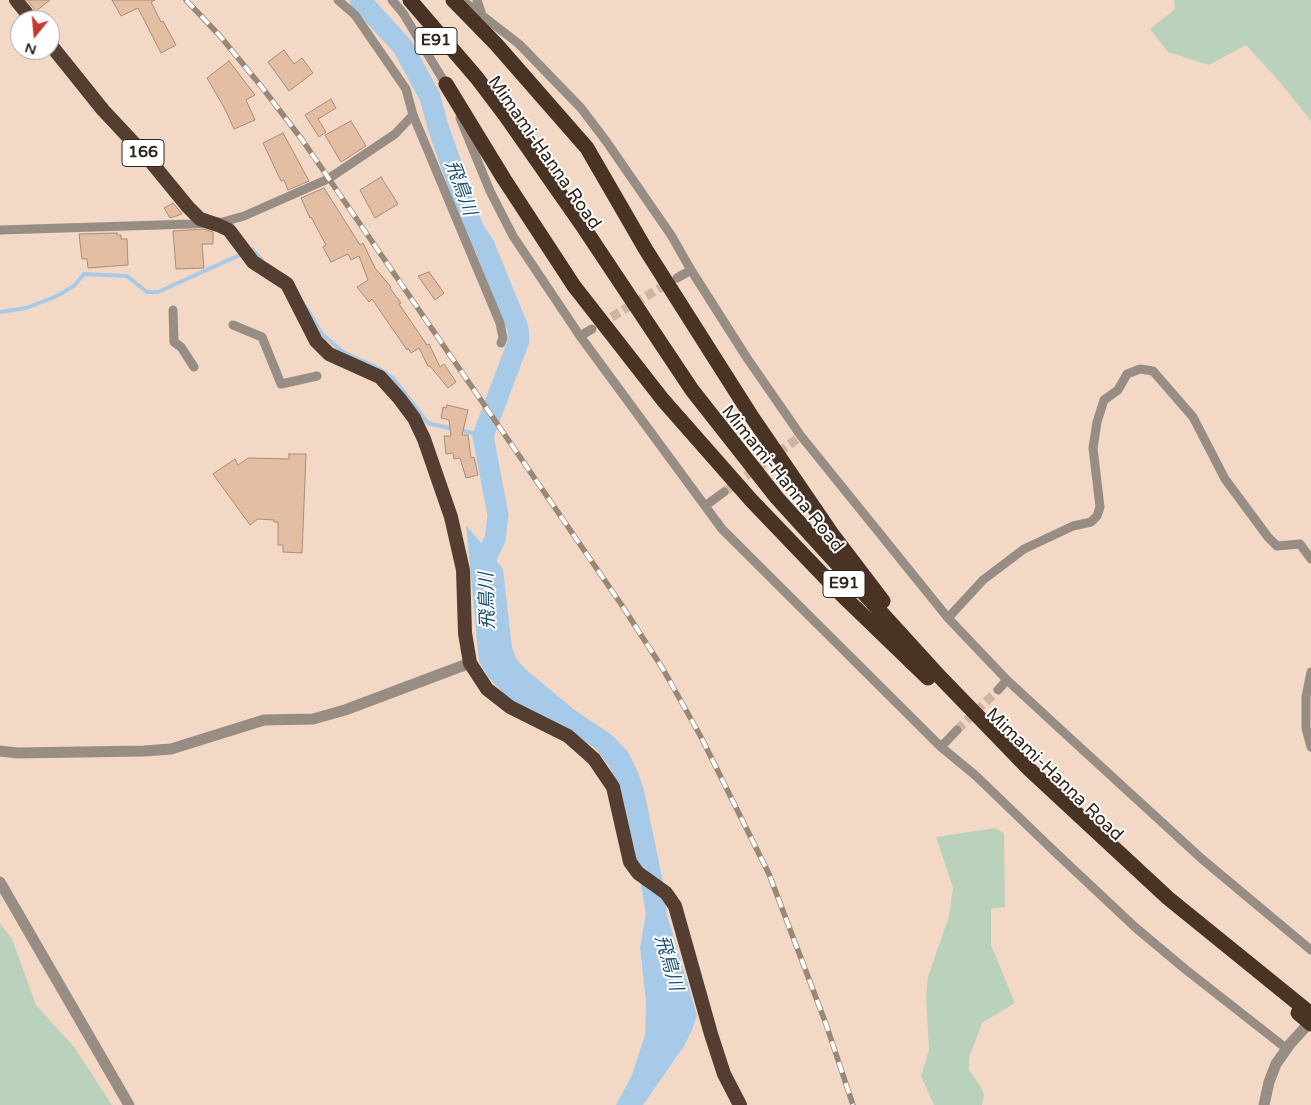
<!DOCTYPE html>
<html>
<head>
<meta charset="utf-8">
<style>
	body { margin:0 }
	#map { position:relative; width:1311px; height:1105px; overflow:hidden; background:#f3d9c5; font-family:"Varela Round",sans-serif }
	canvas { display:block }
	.north { position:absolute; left:10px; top:10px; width:50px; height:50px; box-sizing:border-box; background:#fff; border:1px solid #aba8a5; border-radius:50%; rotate:197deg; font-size:14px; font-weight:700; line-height:20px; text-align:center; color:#2e251d }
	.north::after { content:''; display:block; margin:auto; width:18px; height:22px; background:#c5382c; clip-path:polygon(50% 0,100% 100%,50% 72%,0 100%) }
</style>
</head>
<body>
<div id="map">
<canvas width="1311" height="1105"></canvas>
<div class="north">N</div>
</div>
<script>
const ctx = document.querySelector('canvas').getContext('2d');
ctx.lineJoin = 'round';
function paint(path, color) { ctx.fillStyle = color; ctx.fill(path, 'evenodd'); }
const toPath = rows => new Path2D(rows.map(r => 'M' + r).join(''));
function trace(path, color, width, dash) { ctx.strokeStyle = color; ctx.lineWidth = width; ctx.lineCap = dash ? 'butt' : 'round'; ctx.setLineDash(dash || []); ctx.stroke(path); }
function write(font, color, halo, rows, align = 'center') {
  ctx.font = font + ' "Varela Round","Noto Sans JP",sans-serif'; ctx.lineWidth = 4; ctx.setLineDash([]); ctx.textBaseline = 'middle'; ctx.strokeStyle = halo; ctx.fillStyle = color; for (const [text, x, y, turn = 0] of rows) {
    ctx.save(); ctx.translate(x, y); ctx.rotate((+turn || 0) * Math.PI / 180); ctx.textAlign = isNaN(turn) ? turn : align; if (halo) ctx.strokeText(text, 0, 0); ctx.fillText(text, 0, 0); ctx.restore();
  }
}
const green = toPath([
	[1174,0,1311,0,1311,121,1279,81,1246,45,1209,65,1168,52,1150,29,1175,9],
	[995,828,1004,833,1005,907,991,909,991,945,1015,1003,982,1023,969,1058,969,1070,981,1087,984,1095,982,1105,934,1105,921,1076,929,1050,926,997,928,977,949,916,953,888,936,837],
	[0,923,12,939,36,1005,75,1048,112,1105,0,1105]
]);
const water = toPath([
	[466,525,503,569,512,648,517,660,530,673,576,711,612,735,628,752,638,772,644,790,663,882,667,915,697,1015,692,1030,684,1046,643,1105,616,1105,632,1075,645,1035,646,1002,640,947,646,914,635,851,622,796,609,766,595,748,572,734,520,706,504,694,488,677,479,661]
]);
const stream = toPath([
	[249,251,252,249,262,260],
	[306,307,322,334,343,352,374,366,393,378,428,423,453,429],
	[0,312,26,308,55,297,74,286,84,274,127,276,147,292,158,292,242,254],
	[460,430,483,436]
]);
const river = toPath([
	[360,0,403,47,430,97,438,127,456,178,458,190,474,230,484,245,518,328,519,340,483,436,498,515,495,539,486,558,488,580]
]);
const building = toPath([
	[27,0,50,0,36,11,27,0],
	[112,0,155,0,151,2,161,22,163,21,176,45,161,53,138,8,121,16,112,0],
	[284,50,294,64,302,58,313,73,289,91,268,62,284,50],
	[229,61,255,95,246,100,255,120,234,129,225,109,207,78,229,61],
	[331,99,336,108,318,119,326,132,319,137,305,115,331,99],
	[351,121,366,146,341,162,325,135,351,121],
	[283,133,309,181,288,190,284,180,281,181,263,143,283,133],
	[381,177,398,204,375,218,360,190,381,177],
	[324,188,360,245,363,243,375,268,391,287,390,288,401,303,399,304,427,345,429,344,440,367,444,364,456,382,448,388,430,366,428,366,419,348,411,353,408,348,407,350,372,299,369,302,357,287,368,280,359,256,351,260,348,254,331,262,323,247,326,245,311,217,310,218,301,198,324,188],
	[173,203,182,214,170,218,164,208,173,203],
	[204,229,213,232,213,244,202,244,204,268,176,269,173,231,204,229],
	[117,233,117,235,121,235,121,239,127,239,128,265,88,268,87,259,82,259,79,234,117,233],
	[429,272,444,293,435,300,418,276,429,272],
	[447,405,468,410,462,435,468,435,471,458,474,457,478,475,466,478,460,458,454,459,453,453,446,454,444,436,451,436,449,420,441,418,443,407,446,408,447,405],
	[289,454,306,454,302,553,283,552,283,545,278,545,278,522,274,522,274,520,258,519,250,525,213,474,235,459,238,465,248,458,289,459,289,454]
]);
const minorTunnel = toPath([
	[600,324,670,282],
	[724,492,801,436],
	[957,730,998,690]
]);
const minor = toPath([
	[338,0,355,15,406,89,413,115,500,323,503,338,501,343],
	[392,0,403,13,448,88],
	[462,0,519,44,581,108,606,141,671,235,691,270,747,358,801,436,948,618,1007,680,1059,728,1202,859,1311,950],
	[477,0,482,15],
	[460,118,490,191,513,236,580,336,722,529,941,747,975,775,1055,852,1136,928,1185,969,1287,1049],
	[0,230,191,224,223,222,244,216,328,179,395,134,413,115],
	[677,278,691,270],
	[173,310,174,342,181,347,194,367],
	[233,325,262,337,281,384,317,376],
	[580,336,592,329],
	[705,506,724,492],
	[948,618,983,580,1024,549,1073,526,1091,522,1097,516,1100,507,1093,448,1097,422,1104,400,1118,390,1127,374,1140,369,1153,371,1193,417,1225,479,1268,537,1277,546,1300,544,1311,559],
	[1311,672,1306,697,1306,728,1311,747],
	[998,690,1007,680],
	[941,747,957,730]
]);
const tertiary = toPath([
	[0,751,18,753,144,751,171,749,264,720,313,719,345,710,470,663],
	[0,882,129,1105],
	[1264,1105,1269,1082,1276,1064,1290,1044,1311,1021]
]);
const trunk = toPath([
	[16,0,32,20],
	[50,44,103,110,147,157,188,207,200,219,218,225,229,230,253,262,287,284,316,341,329,354,380,377,399,398,414,418,424,439,451,517,463,570,465,633,470,663,487,689,510,707,568,736,594,759,613,787,630,862,638,873,666,893,675,906,711,1034,724,1074,740,1105]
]);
const motorway = toPath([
	[410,0,477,78,505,115,584,228,692,390,777,498,940,677,1029,769,1168,898,1311,1014],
	[453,0,496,44,587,148,646,250,752,417,832,534,883,601],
	[446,84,504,179,574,286,663,400,751,500,843,596,928,678]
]);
const rail = toPath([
	[186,0,220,36,261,86,303,141,621,604,663,669,701,737,769,874,826,1024,853,1105]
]);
const motorwayBridge = toPath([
	[1298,1013,1311,1024]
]);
const shields = [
	[436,41,42],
	[143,153,42],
	[844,584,42]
];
const shieldNames = [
	["E91",436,41],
	["166",143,153],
	["E91",844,584]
];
const streetNames = [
	["Mimami-Hanna Road",544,153,55],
	["Mimami-Hanna Road",782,479,51],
	["Mimami-Hanna Road",1054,775,44]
];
const waterNames = [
	["飛鳥川",460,188,70],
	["飛鳥川",488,601,-92],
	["飛鳥川",668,963,74]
];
paint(green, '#bad2bb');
paint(water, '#a7cae9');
trace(stream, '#a7cae9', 4);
trace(river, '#a7cae9', 21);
paint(building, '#e3bea2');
trace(building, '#a68d7b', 1);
trace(minorTunnel, '#ccb5a3', 9, [9, 4.5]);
trace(minor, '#988d85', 9);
trace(tertiary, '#988d85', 11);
trace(trunk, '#543e31', 14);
trace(motorway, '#493325', 15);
trace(rail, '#998778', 5.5);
trace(rail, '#fff', 4, [11]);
trace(motorwayBridge, '#493325', 15);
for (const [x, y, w] of shields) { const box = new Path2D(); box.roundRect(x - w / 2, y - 13.5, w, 27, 4); ctx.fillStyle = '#fff'; ctx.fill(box); trace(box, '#2e251d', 1); }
write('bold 16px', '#2e251d', null, shieldNames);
write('18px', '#2e251d', '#fff', streetNames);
write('italic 19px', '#1a5179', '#fff', waterNames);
</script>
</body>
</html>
